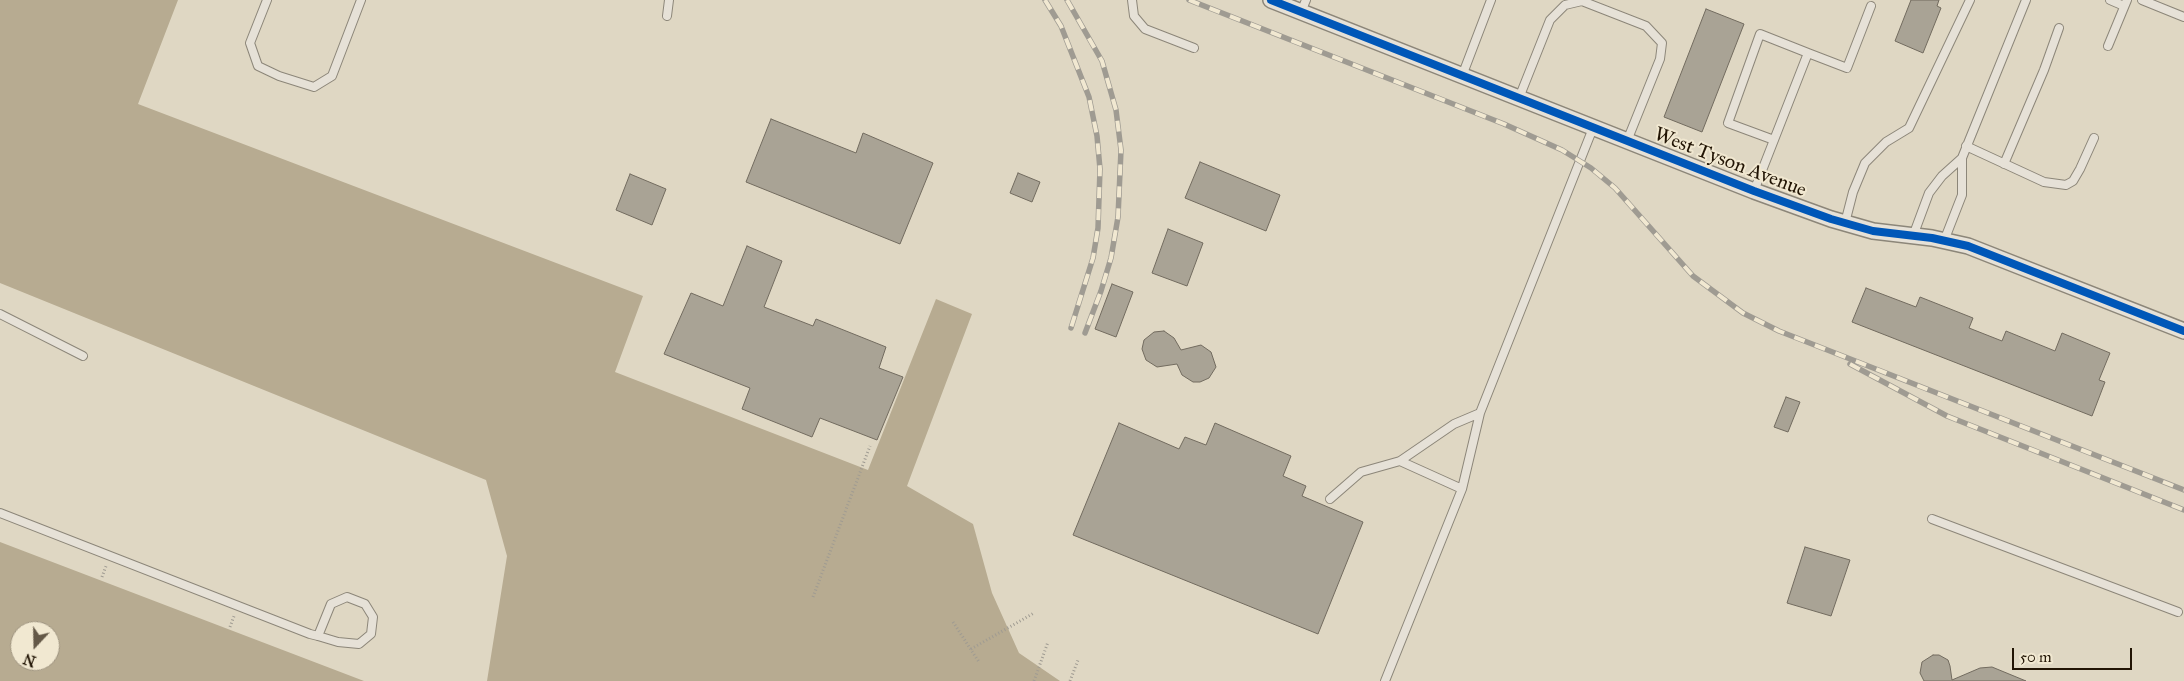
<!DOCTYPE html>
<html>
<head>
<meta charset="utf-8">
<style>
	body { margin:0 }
	#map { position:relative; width:2184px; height:681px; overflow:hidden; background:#dfd7c3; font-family:"IM FELL Great Primer",serif }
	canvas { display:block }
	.north { position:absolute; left:10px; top:621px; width:50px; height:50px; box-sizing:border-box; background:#f1e8d1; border:1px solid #9e937f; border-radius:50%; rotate:201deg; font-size:14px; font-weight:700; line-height:20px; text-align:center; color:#211404 }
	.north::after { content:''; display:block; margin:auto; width:18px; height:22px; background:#645847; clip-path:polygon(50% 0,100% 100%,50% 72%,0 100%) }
	.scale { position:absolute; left:2012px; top:648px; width:120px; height:22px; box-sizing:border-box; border:2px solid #211404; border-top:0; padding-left:6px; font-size:15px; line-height:18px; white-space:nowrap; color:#211404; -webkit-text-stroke:4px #f1e8d1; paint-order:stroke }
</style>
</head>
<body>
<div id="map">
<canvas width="2184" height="681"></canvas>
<div class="north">N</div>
<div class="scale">50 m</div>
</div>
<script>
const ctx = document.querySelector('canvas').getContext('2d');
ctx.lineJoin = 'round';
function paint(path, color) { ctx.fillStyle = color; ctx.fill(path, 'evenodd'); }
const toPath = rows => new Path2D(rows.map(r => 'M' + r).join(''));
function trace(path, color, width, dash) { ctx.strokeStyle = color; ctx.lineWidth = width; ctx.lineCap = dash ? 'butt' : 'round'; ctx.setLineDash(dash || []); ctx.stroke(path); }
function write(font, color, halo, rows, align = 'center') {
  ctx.font = font + ' "IM FELL Great Primer",serif'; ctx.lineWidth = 4; ctx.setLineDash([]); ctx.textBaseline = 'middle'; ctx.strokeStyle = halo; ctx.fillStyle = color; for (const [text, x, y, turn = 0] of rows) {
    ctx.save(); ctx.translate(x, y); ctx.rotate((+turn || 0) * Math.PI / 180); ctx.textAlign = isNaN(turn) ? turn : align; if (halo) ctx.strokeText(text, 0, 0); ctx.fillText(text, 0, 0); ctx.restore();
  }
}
const water = toPath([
	[0,0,178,0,138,104,643,296,615,372,868,470,936,299,972,314,907,486,973,524,992,593,1019,653,1060,681,487,681,507,556,486,480,0,283],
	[0,542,364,681,0,681],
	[20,631,50,631,50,661,20,661]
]);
const building = toPath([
	[1911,0,1939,0,1937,6,1941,8,1923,53,1895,41,1911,0],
	[1706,9,1744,24,1702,132,1664,117,1706,9],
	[771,119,856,153,863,133,933,163,900,244,746,182,771,119],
	[1200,162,1280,195,1266,231,1185,198,1200,162],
	[1018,173,1040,182,1032,202,1010,193,1018,173],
	[630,174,666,189,652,225,616,210,630,174],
	[1168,229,1203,243,1187,286,1152,273,1168,229],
	[747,246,782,261,764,307,813,326,816,319,886,347,879,368,903,377,877,440,820,418,812,437,742,409,750,388,664,354,691,293,723,306,747,246],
	[1112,284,1133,292,1116,337,1095,329,1112,284],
	[1866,288,1916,307,1920,297,1973,318,1969,328,2002,341,2006,331,2055,351,2062,333,2110,353,2099,380,2105,382,2092,416,1852,322,1866,288],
	[1164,331,1174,338,1181,350,1201,345,1211,352,1216,367,1209,378,1200,382,1193,382,1182,375,1177,364,1157,367,1146,360,1142,349,1144,340,1154,332,1164,331],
	[1786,397,1800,402,1788,432,1774,427,1786,397],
	[1119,423,1179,449,1185,437,1206,445,1215,423,1291,456,1283,476,1306,486,1302,496,1363,522,1318,634,1073,535,1119,423],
	[1805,547,1850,560,1831,616,1787,603,1805,547],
	[1933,655,1939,655,1948,660,1950,666,1952,680,1980,668,1992,667,2026,681,1924,681,1920,673,1922,662,1933,655]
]);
const path = toPath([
	[102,577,106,566],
	[813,597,870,446],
	[953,622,979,662],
	[230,627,234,616],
	[971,649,1034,613],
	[1034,681,1048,642],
	[1070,681,1078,660]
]);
const service = toPath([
	[267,0,250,43,258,66,279,76,314,87,332,76,361,0],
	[1132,0,1134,16,1145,29,1194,48],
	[2110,0,2124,6],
	[2142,0,2184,17],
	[1301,12,1306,0],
	[667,16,669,0],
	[2108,46,2127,0],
	[1462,76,1491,0],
	[1519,98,1550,20,1565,5,1582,1,1646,26,1662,43,1660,59,1627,141],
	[1774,140,1728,123,1760,34,1808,53],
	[1966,146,2044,182,2066,185,2073,181,2080,169,2094,138],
	[1962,158,2026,0],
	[2004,164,2044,70,2059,28],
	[1754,191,1808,53,1847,68,1871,6],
	[1845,223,1853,192,1865,163,1886,142,1909,128,1970,0],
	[1913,236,1929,193,1942,176,1962,158,1962,195,1944,241],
	[0,314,83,356],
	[1400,461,1462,489],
	[1330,499,1361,472,1400,461,1454,424,1480,413,1593,128],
	[0,513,310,634,318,636,338,642,359,644,371,634,373,617,365,604,347,597,331,604,318,636],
	[1932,519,2178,612],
	[1385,681,1462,489,1480,413]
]);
const minor = toPath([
	[1271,0,1754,191,1831,219,1873,231,1932,238,1968,246,2184,331]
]);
const rail = toPath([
	[1045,0,1061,26,1089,97,1097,136,1100,169,1098,228,1093,258,1071,328],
	[1067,0,1102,61,1116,110,1121,150,1118,217,1111,258,1101,291,1085,333],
	[1189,0,1504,124,1562,150,1591,168,1615,188,1693,276,1743,313,1779,331,2184,490],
	[1850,364,1947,416,2184,510]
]);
const cycleway = toPath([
	[1271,0,1754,191,1831,219,1873,231,1932,238,1968,246,2184,331]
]);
const streetNames = [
	["West Tyson Avenue",1730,163,21]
];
paint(water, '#b7ab91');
paint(building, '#a9a395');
trace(building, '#726b5f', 1);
trace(service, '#8c8679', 10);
trace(minor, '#8c8679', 18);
trace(path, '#9f9b92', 3, [1, 2.5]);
trace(service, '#e6e1d7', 8);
trace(minor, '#e6e1d7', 15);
trace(rail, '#9f9b92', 5.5);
trace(rail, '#f1e8d1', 4, [11]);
trace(cycleway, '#0057b8', 8);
write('20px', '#211404', '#f1e8d1', streetNames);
</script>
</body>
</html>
